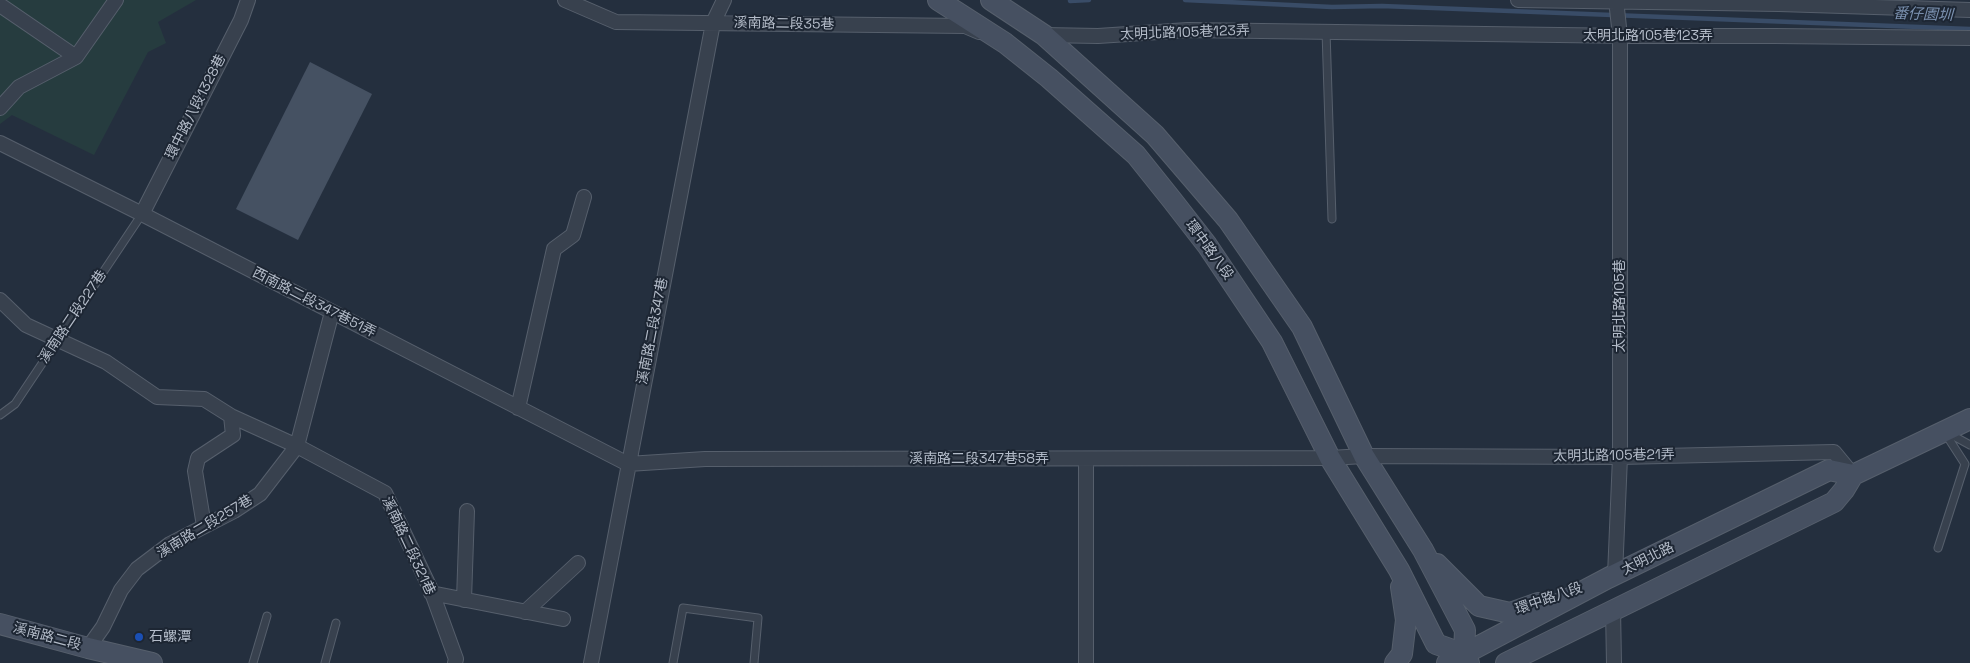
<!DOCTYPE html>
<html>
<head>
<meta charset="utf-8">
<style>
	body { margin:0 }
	canvas { display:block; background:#242f3e }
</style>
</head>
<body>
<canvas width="1970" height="663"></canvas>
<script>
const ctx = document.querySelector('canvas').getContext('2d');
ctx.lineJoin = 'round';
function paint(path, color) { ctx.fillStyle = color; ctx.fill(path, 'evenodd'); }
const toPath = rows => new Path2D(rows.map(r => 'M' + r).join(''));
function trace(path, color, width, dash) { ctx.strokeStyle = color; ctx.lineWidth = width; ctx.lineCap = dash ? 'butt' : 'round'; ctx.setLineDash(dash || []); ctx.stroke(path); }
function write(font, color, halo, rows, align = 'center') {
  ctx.font = font + ' "Space Grotesk","Noto Sans TC",sans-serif'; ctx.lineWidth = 4; ctx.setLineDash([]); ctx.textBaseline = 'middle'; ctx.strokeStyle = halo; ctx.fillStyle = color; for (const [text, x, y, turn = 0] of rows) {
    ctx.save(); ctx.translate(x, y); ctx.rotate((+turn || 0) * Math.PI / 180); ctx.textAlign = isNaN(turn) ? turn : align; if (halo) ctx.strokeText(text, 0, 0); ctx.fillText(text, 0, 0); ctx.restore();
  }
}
const green = toPath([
	[0,0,196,0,158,22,166,43,148,52,94,155,12,115,0,124]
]);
const stream = toPath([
	[1185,0,1332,7,1382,6,1970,29],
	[1070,1,1089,0]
]);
const building = toPath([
	[310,62,372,94,298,240,236,209]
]);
const lane = toPath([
	[1326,31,1332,219],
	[0,415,15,404,142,214],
	[1948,433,1970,445],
	[1938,548,1965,464,1945,433],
	[253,663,267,616],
	[325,663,336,623],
	[673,663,683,608,758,618,754,663]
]);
const street = toPath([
	[565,0,616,22,965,26,979,32],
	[1518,0,1779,4,1970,10],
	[0,5,76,57,116,0],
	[1044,35,1098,36,1188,30,1633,36,1775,36,1970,38],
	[0,108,19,87,76,57],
	[0,143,142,214,628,464,705,459,1330,458,1364,456,1620,457,1834,452,1853,475],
	[142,214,241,20,248,0],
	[0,300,26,325,106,362,157,397,204,399,231,416,297,446,385,493,431,590,456,659,455,663],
	[518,408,554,249,573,235,584,197],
	[1086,459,1086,663],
	[204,526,195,471,198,458,233,435,231,416],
	[1615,575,1620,457,1620,36,1616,0],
	[431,593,563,619],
	[464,600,467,511],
	[1613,609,1614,663],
	[525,612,578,563],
	[88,648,103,627,121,590,137,569,170,544,234,511,260,494,297,446,332,312],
	[591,663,713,23,724,0]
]);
const secondary = toPath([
	[938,0,1005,43,1049,78,1136,155,1172,200,1207,245,1272,342,1330,458,1399,570,1436,644,1464,654],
	[991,0,1044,35,1155,135,1228,220,1302,327,1364,456,1423,550,1465,630,1464,654,1469,663],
	[1437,564,1479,606,1510,613,1538,603],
	[0,624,88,648,152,663],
	[1395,663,1402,654,1406,620,1401,587],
	[1447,663,1608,578,1829,470,1853,475],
	[1506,663,1834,502,1844,490,1853,475,1970,419]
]);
const markers = [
	[139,637,5,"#1a4fb4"]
];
const streetNames = [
	["溪南路二段35巷",784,24,1],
	["太明北路105巷123弄",1185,33,-2],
	["太明北路105巷123弄",1648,36],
	["環中路八段1328巷",196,107,-63],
	["環中路八段",1209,250,54],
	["西南路二段347巷51弄",314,303,27],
	["太明北路105巷",1620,306,-90],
	["溪南路二段227巷",73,317,-56],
	["溪南路二段347巷",653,331,-79],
	["太明北路105巷21弄",1614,456,-1],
	["溪南路二段347巷58弄",979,459],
	["溪南路二段257巷",205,527,-31],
	["溪南路二段321巷",408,546,65],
	["太明北路",1648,559,-26],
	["環中路八段",1549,599,-19],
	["溪南路二段",47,637,15]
];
const poiNames = [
	["石螺潭",149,637]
];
const waterNames = [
	["番仔園圳",1923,15,2]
];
paint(green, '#263c3f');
trace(stream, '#394c67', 4.5);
paint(building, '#455162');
trace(lane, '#565f6c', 9);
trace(street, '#565f6c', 16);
trace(secondary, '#565f6c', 22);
trace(lane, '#38414e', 7);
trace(street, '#38414e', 14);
trace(secondary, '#465061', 20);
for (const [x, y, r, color] of markers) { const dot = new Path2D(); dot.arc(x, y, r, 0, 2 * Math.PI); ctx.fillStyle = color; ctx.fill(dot); trace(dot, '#1d2633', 2); }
write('14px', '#b4bcc9', '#1d2633', streetNames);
write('14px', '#b4bcc9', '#1d2633', poiNames, 'left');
write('italic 15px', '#7c92b1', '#1d2633', waterNames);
</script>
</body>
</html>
